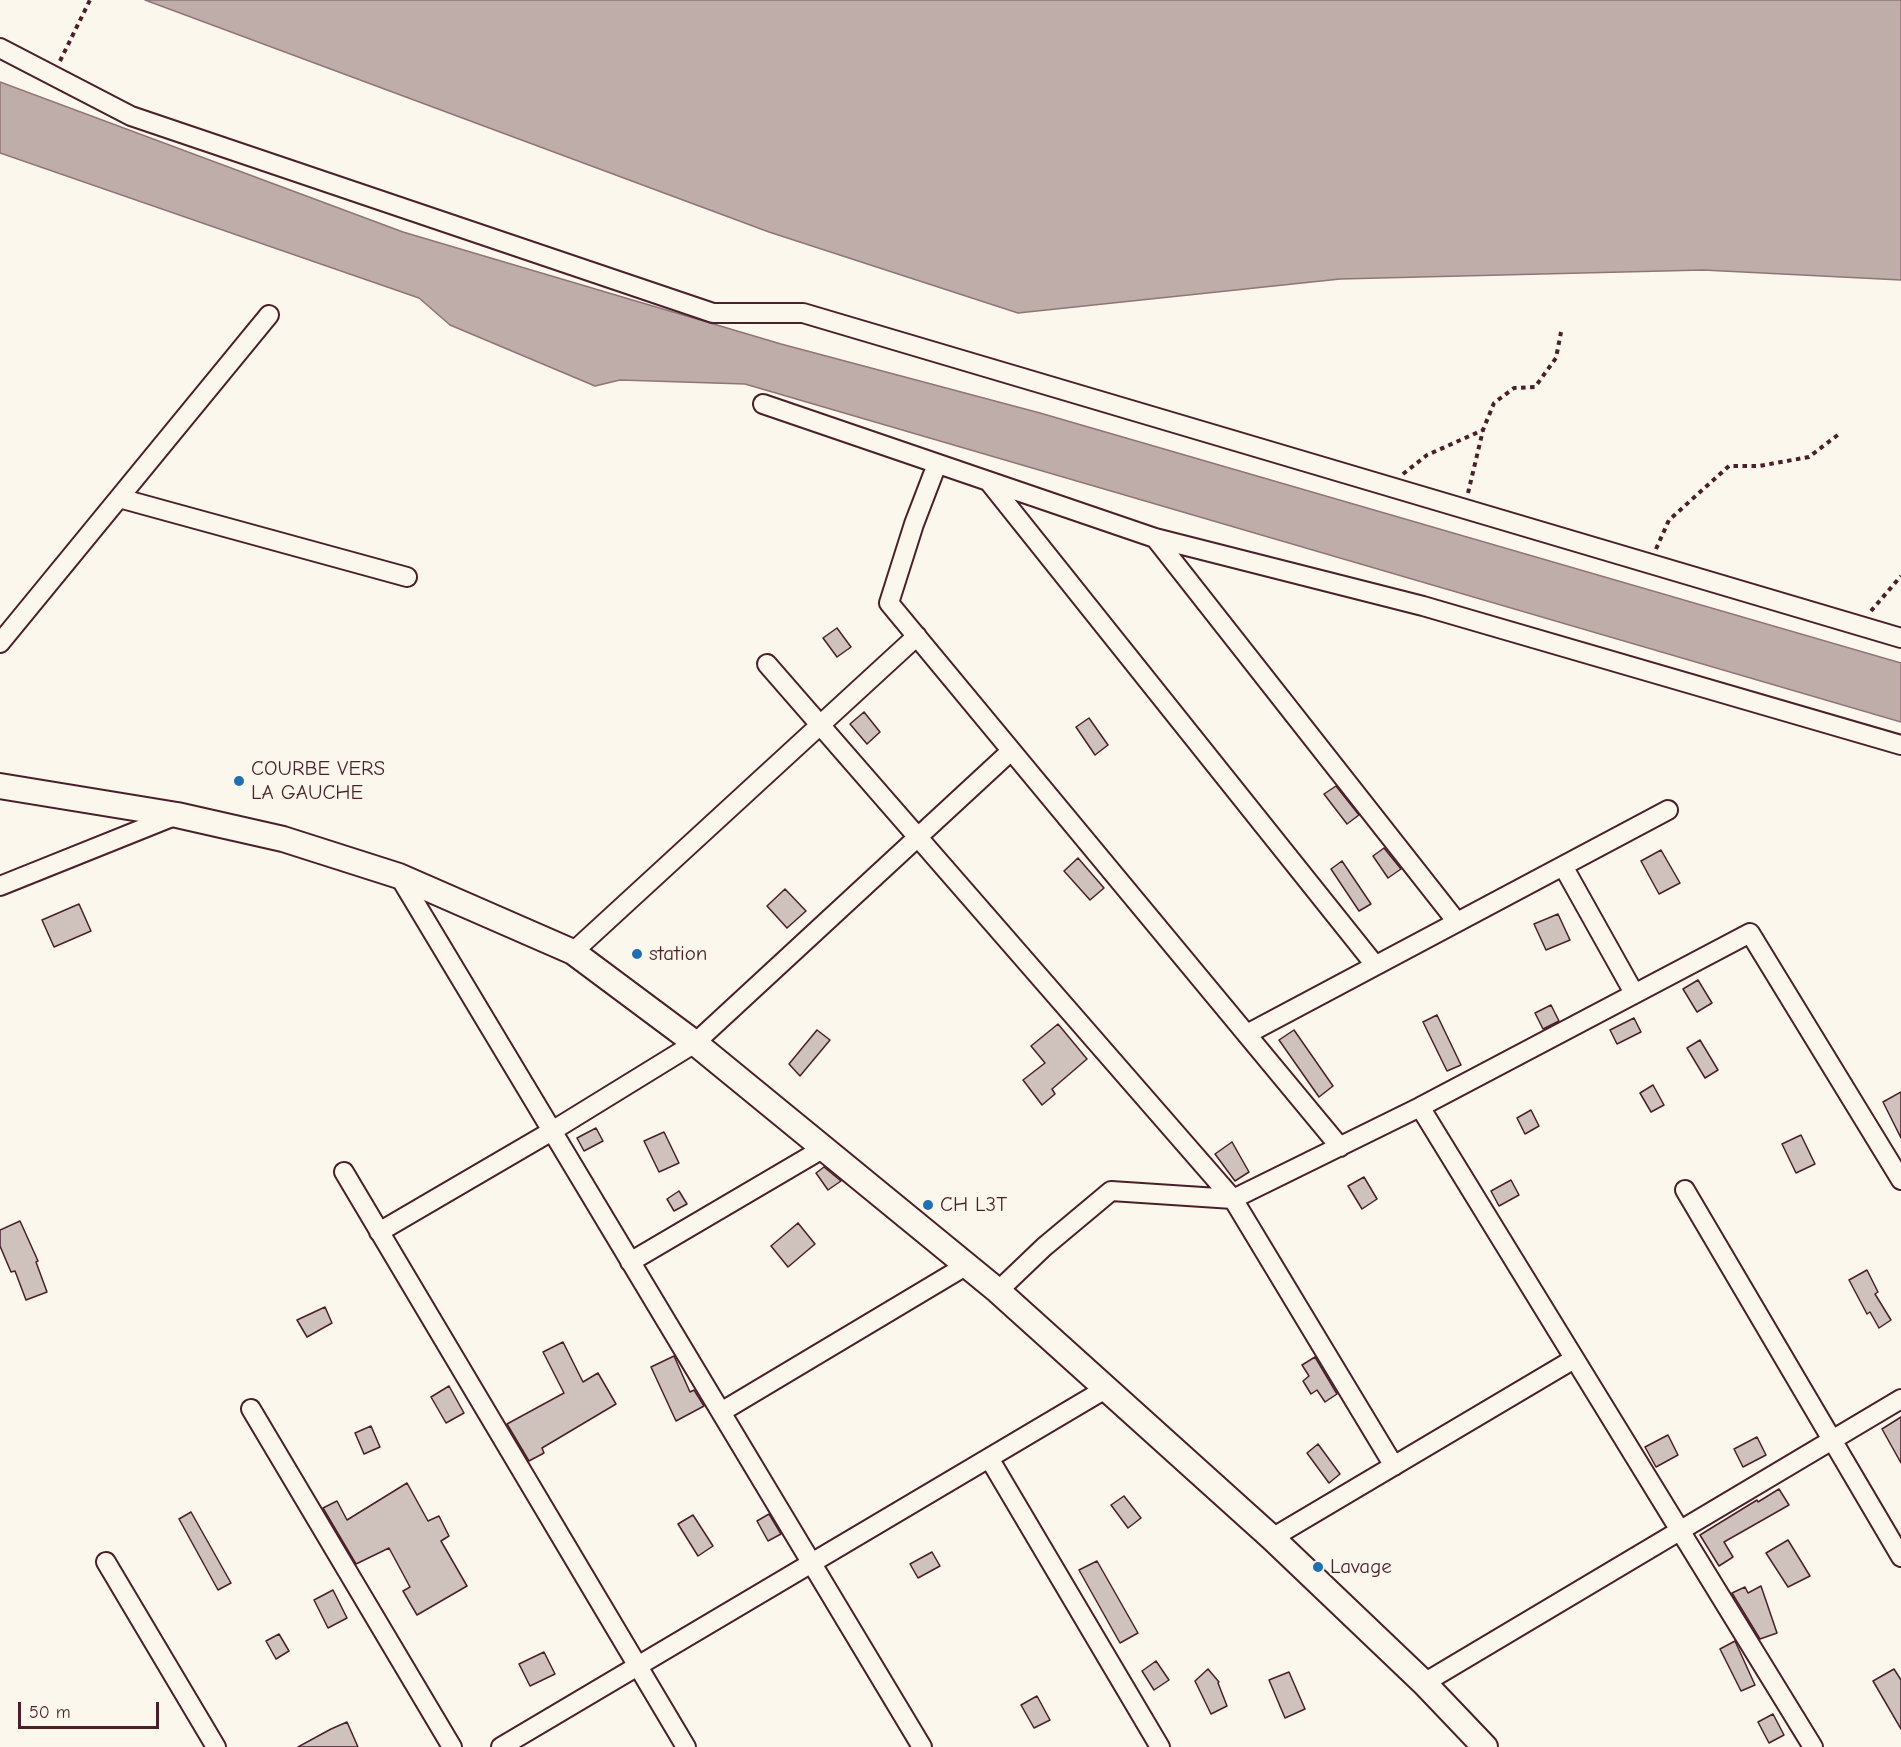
<!DOCTYPE html>
<html>
<head>
<meta charset="utf-8">
<style>
	body { margin:0 }
	#map { position:relative; width:1901px; height:1747px; overflow:hidden; background:#fbf7ec; font-family:"Comic Neue",sans-serif }
	canvas { display:block }
	.scale { position:absolute; left:18px; top:1702px; width:141px; height:27px; box-sizing:border-box; border:3px solid #4a1f2b; border-top:0; padding-left:8px; font-size:18px; line-height:21px; white-space:nowrap; color:#4a1f2b; -webkit-text-stroke:4px #fbf7ec; paint-order:stroke }
</style>
</head>
<body>
<div id="map">
<canvas width="1901" height="1747"></canvas>
<div class="scale">50 m</div>
</div>
<script>
const ctx = document.querySelector('canvas').getContext('2d');
ctx.lineJoin = 'round';
function paint(path, color) { ctx.fillStyle = color; ctx.fill(path, 'evenodd'); }
const toPath = rows => new Path2D(rows.map(r => 'M' + r).join(''));
function trace(path, color, width, dash) { ctx.strokeStyle = color; ctx.lineWidth = width; ctx.lineCap = dash ? 'butt' : 'round'; ctx.setLineDash(dash || []); ctx.stroke(path); }
function write(font, color, halo, rows, align = 'center') {
  ctx.font = font + ' "Comic Neue",sans-serif'; ctx.lineWidth = 4.5; ctx.setLineDash([]); ctx.textBaseline = 'middle'; ctx.strokeStyle = halo; ctx.fillStyle = color; for (const [text, x, y, turn = 0] of rows) {
    ctx.save(); ctx.translate(x, y); ctx.rotate((+turn || 0) * Math.PI / 180); ctx.textAlign = isNaN(turn) ? turn : align; if (halo) ctx.strokeText(text, 0, 0); ctx.fillText(text, 0, 0); ctx.restore();
  }
}
const water = toPath([
	[145,0,1901,0,1901,280,1703,270,1340,279,1018,313,769,232,145,0],
	[0,82,403,232,781,344,1040,413,1901,663,1901,722,745,384,620,380,595,386,450,325,419,298,0,153,0,82]
]);
const building = toPath([
	[837,628,851,647,837,657,823,638,837,628],
	[864,712,880,732,867,744,850,724,864,712],
	[1089,718,1108,745,1095,755,1076,727,1089,718],
	[1336,786,1359,815,1347,824,1324,794,1336,786],
	[1384,848,1401,869,1388,878,1373,856,1384,848],
	[1661,850,1680,883,1659,894,1641,861,1661,850],
	[1078,858,1104,888,1090,900,1064,871,1078,858],
	[1342,861,1371,904,1359,911,1331,869,1342,861],
	[785,889,806,911,787,928,767,906,785,889],
	[79,904,91,931,54,947,42,920,79,904],
	[1558,914,1570,940,1546,950,1534,924,1558,914],
	[1698,980,1712,1003,1697,1012,1683,989,1698,980],
	[1551,1005,1559,1021,1543,1029,1535,1013,1551,1005],
	[1437,1015,1461,1065,1447,1071,1423,1022,1437,1015],
	[1634,1018,1641,1032,1617,1044,1610,1030,1634,1018],
	[1058,1024,1087,1059,1052,1089,1055,1094,1042,1105,1023,1080,1045,1063,1031,1046,1058,1024],
	[817,1030,830,1040,800,1076,789,1064,817,1030],
	[1294,1030,1333,1086,1319,1097,1279,1040,1294,1030],
	[1700,1040,1718,1070,1705,1078,1687,1048,1700,1040],
	[1653,1085,1664,1105,1651,1112,1640,1093,1653,1085],
	[1901,1092,1901,1138,1883,1102,1901,1092],
	[1531,1110,1539,1126,1525,1134,1517,1118,1531,1110],
	[596,1128,603,1141,584,1151,577,1138,596,1128],
	[664,1132,679,1163,659,1172,644,1141,664,1132],
	[1801,1135,1815,1164,1796,1173,1782,1144,1801,1135],
	[1232,1142,1249,1172,1235,1181,1215,1154,1232,1142],
	[824,1167,841,1181,828,1190,816,1173,824,1167],
	[1364,1177,1377,1199,1362,1209,1348,1186,1364,1177],
	[1511,1180,1519,1195,1499,1206,1491,1191,1511,1180],
	[679,1191,687,1204,674,1211,667,1199,679,1191],
	[20,1221,38,1261,36,1262,47,1292,26,1300,15,1271,11,1272,0,1246,0,1230,20,1221],
	[798,1223,815,1244,788,1267,771,1246,798,1223],
	[1867,1270,1878,1292,1875,1294,1891,1320,1879,1328,1870,1312,1867,1314,1849,1280,1867,1270],
	[325,1307,332,1323,307,1337,297,1320,325,1307],
	[563,1342,583,1382,598,1373,616,1404,542,1448,544,1453,529,1461,507,1424,564,1393,543,1352,563,1342],
	[674,1356,690,1392,694,1390,704,1406,676,1421,651,1367,674,1356],
	[1315,1357,1337,1394,1325,1402,1317,1390,1311,1394,1303,1381,1309,1376,1302,1365,1315,1357],
	[449,1386,464,1413,446,1423,431,1397,449,1386],
	[1901,1417,1901,1463,1882,1429,1901,1417],
	[371,1426,380,1447,364,1454,355,1433,371,1426],
	[1668,1435,1678,1455,1656,1467,1645,1447,1668,1435],
	[1757,1437,1766,1455,1743,1467,1734,1449,1757,1437],
	[1318,1444,1340,1474,1329,1483,1307,1453,1318,1444],
	[407,1483,428,1521,439,1516,449,1536,441,1541,467,1586,417,1615,403,1591,410,1587,389,1548,356,1564,323,1508,337,1501,347,1520,407,1483],
	[1779,1489,1789,1505,1724,1542,1733,1557,1719,1566,1700,1535,1757,1500,1758,1502,1779,1489],
	[1124,1496,1141,1518,1128,1528,1111,1505,1124,1496],
	[191,1512,231,1583,218,1590,179,1519,191,1512],
	[769,1514,781,1534,768,1541,757,1521,769,1514],
	[693,1515,713,1546,698,1556,678,1524,693,1515],
	[1788,1540,1810,1576,1788,1587,1766,1553,1788,1540],
	[932,1552,940,1566,918,1578,910,1564,932,1552],
	[1097,1561,1138,1633,1120,1643,1079,1570,1097,1561],
	[1761,1586,1777,1633,1760,1639,1732,1593,1745,1587,1748,1593,1761,1586],
	[333,1590,347,1618,328,1628,314,1600,333,1590],
	[279,1634,289,1651,276,1659,266,1641,279,1634],
	[1735,1641,1755,1685,1741,1691,1720,1649,1735,1641],
	[544,1652,555,1674,530,1686,519,1664,544,1652],
	[1156,1661,1169,1680,1154,1690,1142,1671,1156,1661],
	[1208,1669,1219,1682,1218,1683,1227,1706,1211,1714,1195,1681,1208,1669],
	[1894,1669,1901,1680,1901,1729,1873,1681,1894,1669],
	[1289,1672,1305,1709,1285,1718,1269,1680,1289,1672],
	[1037,1696,1050,1720,1034,1728,1021,1705,1037,1696],
	[1773,1714,1784,1735,1769,1743,1758,1722,1773,1714],
	[347,1722,358,1747,298,1747,331,1729,347,1722]
]);
const path = toPath([
	[60,61,90,0],
	[1403,474,1427,455,1483,430],
	[1468,493,1483,430,1494,403,1514,388,1535,387,1556,358,1561,332],
	[1656,549,1669,520,1729,466,1759,466,1809,457,1839,434],
	[1871,611,1901,576]
]);
const minor = toPath([
	[0,48,131,116,713,313,803,313,1901,638],
	[763,404,1155,538,1423,606,1901,745],
	[937,464,914,524,889,603,1340,1147],
	[989,482,1375,965],
	[119,498,407,577],
	[1155,538,1457,922],
	[0,643,269,315],
	[767,664,1233,1199,1394,1466],
	[1563,866,1634,993],
	[399,876,922,1747],
	[0,886,177,815],
	[573,952,917,636],
	[1247,1034,1668,810],
	[1420,1107,1813,1747],
	[344,1172,686,1747],
	[1685,1190,1901,1557],
	[379,1232,552,1131,695,1043,1011,751],
	[630,1262,824,1148],
	[998,1291,1044,1247,1111,1191,1233,1199,1420,1107,1750,933,1901,1180],
	[251,1409,452,1747],
	[721,1412,967,1265],
	[989,1458,1160,1747],
	[1272,1538,1574,1359],
	[106,1562,216,1747],
	[1424,1683,1901,1399],
	[501,1747,1107,1388]
]);
const major = toPath([
	[0,786,177,815,283,839,399,876,573,952,695,1043,998,1291,1272,1538,1424,1683,1485,1747]
]);
const markers = [
	[239,781,6,"#1f6fb2"],
	[637,954,6,"#1f6fb2"],
	[928,1205,6,"#1f6fb2"],
	[1318,1567,6,"#1f6fb2"]
];
const poiNames = [
	["COURBE VERS",251,769],
	["LA GAUCHE",251,793],
	["station",649,954],
	["CH L3T",940,1205],
	["Lavage",1330,1567]
];
paint(water, '#bfadaa');
trace(water, '#907477', 1.5);
paint(building, '#cfc2bc');
trace(building, '#4a1f2b', 1.5);
trace(minor, '#4a1f2b', 22);
trace(major, '#4a1f2b', 28);
trace(path, '#4a1f2b', 4, [4.5, 4.5]);
trace(minor, '#fbf7ec', 18);
trace(major, '#fbf7ec', 24);
for (const [x, y, r, color] of markers) { const dot = new Path2D(); dot.arc(x, y, r, 0, 2 * Math.PI); ctx.fillStyle = color; ctx.fill(dot); trace(dot, '#fbf7ec', 2); }
write('21px', '#4a1f2b', '#fbf7ec', poiNames, 'left');
</script>
</body>
</html>
